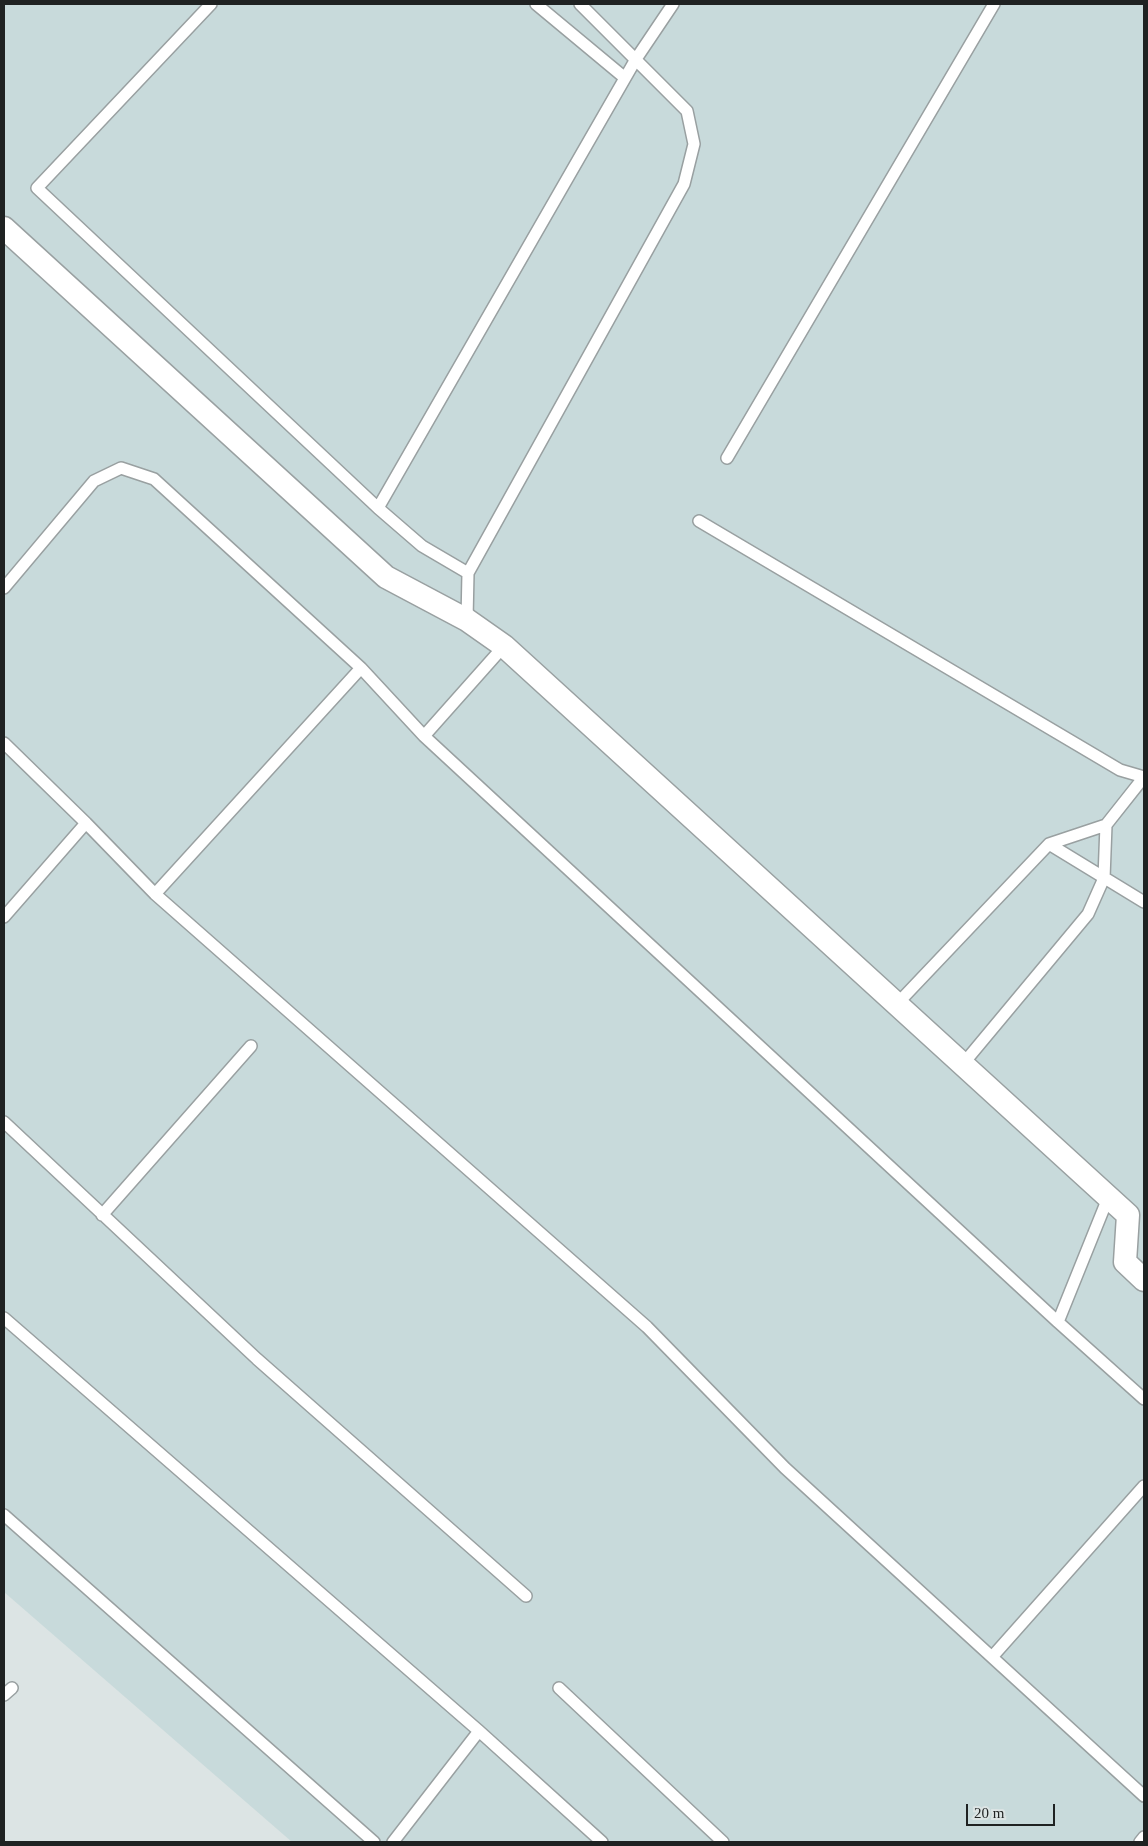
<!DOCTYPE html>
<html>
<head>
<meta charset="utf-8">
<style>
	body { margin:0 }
	#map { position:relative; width:1148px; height:1846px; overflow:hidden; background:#dce4e4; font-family:"Times New Roman",serif }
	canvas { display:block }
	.frame { position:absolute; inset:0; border:5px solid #1f2222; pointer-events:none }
	.scale { position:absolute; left:966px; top:1804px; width:89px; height:22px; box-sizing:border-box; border:2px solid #1f2222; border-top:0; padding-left:6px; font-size:15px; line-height:18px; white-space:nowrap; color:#1f2222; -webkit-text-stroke:4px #dce4e4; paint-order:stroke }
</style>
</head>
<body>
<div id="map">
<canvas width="1148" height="1846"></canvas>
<div class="frame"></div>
<div class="scale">20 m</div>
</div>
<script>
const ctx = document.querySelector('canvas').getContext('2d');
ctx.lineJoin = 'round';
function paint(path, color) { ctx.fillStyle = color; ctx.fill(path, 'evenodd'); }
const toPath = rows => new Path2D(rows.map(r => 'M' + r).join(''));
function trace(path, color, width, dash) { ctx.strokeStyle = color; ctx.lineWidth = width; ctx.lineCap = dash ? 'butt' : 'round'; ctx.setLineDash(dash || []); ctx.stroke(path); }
const built = toPath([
	[4,4,1144,4,1144,1842,292,1842,4,1592]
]);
const lane = toPath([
	[211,4,37,188,378,508,636,59,673,4],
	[536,4,625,78],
	[727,458,994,4],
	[378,508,422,546,468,573],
	[699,521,1120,770,1144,777],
	[4,588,94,481,121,468,154,479,361,668,424,736],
	[467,620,468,573,684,184,694,144,687,111,580,4],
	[504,646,424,736,1058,1322],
	[4,743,86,823,155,894,647,1327,785,1468,1144,1796],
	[1049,844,1144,902],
	[155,894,361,668],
	[4,917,86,823],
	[897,1004,1049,844,1106,825,1144,777],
	[963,1064,1088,914,1104,878,1106,825],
	[4,1122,257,1359,526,1596],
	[1108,1198,1058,1322,1144,1399],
	[102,1215,251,1046],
	[4,1318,479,1731,602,1842],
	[4,1515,374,1842],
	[992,1657,1144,1486],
	[559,1688,723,1842],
	[4,1695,12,1688],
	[393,1842,479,1731],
	[1140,1842,1144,1837]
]);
const street = toPath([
	[4,228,386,577,467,620,504,646,1128,1215],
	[1128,1215,1125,1262,1144,1280]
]);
paint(built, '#c8dadb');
trace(lane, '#99a0a1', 14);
trace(street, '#99a0a1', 25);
trace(lane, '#fff', 11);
trace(street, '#fff', 22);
</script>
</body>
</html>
